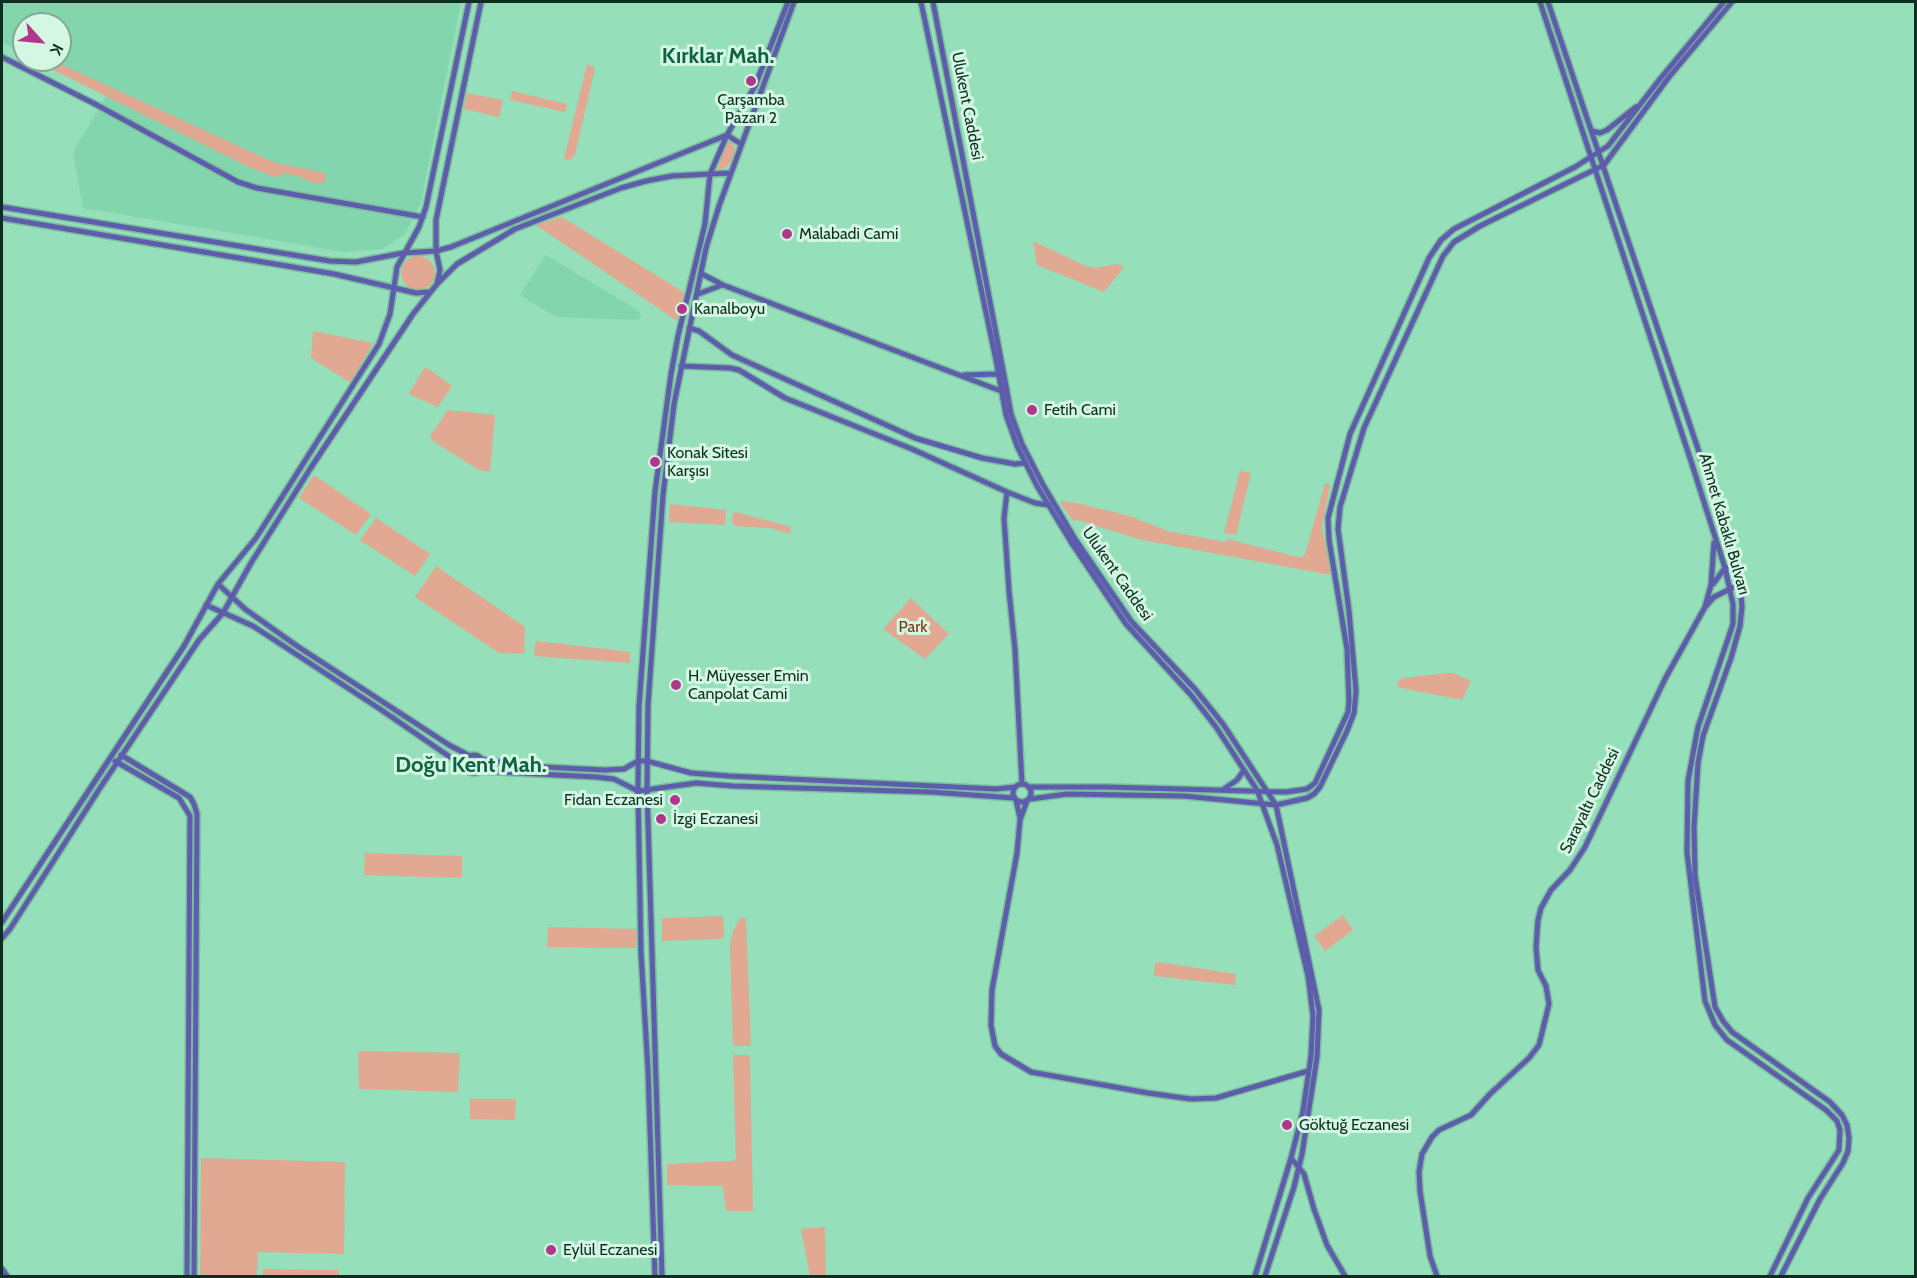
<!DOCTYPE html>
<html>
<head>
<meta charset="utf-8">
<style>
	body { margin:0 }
	#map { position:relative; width:1917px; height:1278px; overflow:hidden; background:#95dfba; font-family:Cabin,sans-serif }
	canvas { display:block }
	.frame { position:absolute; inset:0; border:3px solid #0f2e21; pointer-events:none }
	.north { position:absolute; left:12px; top:12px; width:60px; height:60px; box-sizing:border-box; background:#d3f7e3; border:2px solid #85a795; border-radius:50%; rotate:117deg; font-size:16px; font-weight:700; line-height:24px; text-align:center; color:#0f2e21 }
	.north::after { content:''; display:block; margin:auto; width:21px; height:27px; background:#b0378b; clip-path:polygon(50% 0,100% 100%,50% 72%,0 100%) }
</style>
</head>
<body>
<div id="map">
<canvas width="1917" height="1278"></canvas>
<div class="frame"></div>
<div class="north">K</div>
</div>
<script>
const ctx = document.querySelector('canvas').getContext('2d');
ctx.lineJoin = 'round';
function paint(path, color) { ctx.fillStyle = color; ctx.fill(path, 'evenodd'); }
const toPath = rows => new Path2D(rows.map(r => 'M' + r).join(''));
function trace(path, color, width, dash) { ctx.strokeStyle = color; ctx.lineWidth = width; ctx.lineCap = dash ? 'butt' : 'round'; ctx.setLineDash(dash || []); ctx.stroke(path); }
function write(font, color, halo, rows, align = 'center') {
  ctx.font = font + ' Cabin,sans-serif'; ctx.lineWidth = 6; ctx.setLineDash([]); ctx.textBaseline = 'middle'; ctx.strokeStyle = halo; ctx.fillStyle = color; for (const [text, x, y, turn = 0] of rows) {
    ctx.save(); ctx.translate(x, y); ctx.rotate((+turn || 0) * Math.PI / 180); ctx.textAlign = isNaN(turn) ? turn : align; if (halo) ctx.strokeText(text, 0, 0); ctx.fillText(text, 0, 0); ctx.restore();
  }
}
const built = toPath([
	[2,2,461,2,421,202,405,234,383,249,344,252,83,208,73,152,107,95,38,60,60,60,60,24,24,24,24,53,2,42],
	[546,255,639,311,641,314,639,320,556,317,520,295]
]);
const green = toPath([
	[33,60,52,60,273,162,325,173,326,180,321,184,306,181,305,178,284,173,278,177,272,176,251,168],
	[587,64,595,68,575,155,571,159,566,160,564,159],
	[512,91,567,104,565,112,510,100],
	[467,93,503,100,499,117,464,109],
	[730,140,735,148,733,157,728,166,717,171,723,150],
	[562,217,685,293,677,321,536,225],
	[1033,241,1086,266,1096,268,1117,264,1124,267,1104,292,1037,265],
	'401 273a17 17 0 1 1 34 0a17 17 0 1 1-34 0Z',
	[313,331,373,343,351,383,311,358],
	[424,368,429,369,452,386,438,407,409,394],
	[448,410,495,415,490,472,479,470,433,441,430,436],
	[1240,471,1251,473,1236,535,1224,533],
	[314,475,371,514,356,535,299,498],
	[1325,483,1330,484,1322,527,1331,575,1142,540,1077,520,1073,521,1060,502,1062,501,1081,504,1130,516,1168,531,1225,542,1227,539,1298,557,1303,557,1306,551],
	[670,504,726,510,725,525,669,522],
	[736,512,791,527,790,534,770,528,735,526,732,521,733,513],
	[376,518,430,554,415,576,360,540],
	[436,566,525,627,524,654,499,653,415,597],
	[911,598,949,634,925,659,883,629],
	[537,641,630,652,630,663,534,656,535,644],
	[1448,673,1453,673,1471,681,1462,700,1397,687,1398,682,1402,678],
	[365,853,462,856,462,878,364,875],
	[1343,915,1353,930,1325,951,1314,936],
	[723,916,724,937,720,939,662,941,662,918],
	[741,917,746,919,751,1046,733,1046,730,945,733,931],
	[548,927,637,929,636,948,547,947],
	[1158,962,1236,974,1235,985,1154,976,1155,964],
	[361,1051,460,1053,458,1092,359,1089,358,1053],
	[733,1055,749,1055,750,1059,753,1211,726,1211,723,1186,667,1185,667,1164,733,1161,736,1159],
	[470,1099,516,1099,515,1120,470,1119],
	[201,1158,345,1162,344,1254,258,1252,257,1276,200,1276],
	[825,1227,826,1276,810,1276,801,1229],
	[263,1269,339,1270,339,1276,262,1276]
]);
const secondary = toPath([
	[921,2,996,360,1006,415,1017,446,1037,486,1071,542,1126,624,1191,695,1216,727,1257,790,1277,845,1308,976,1313,1016,1311,1056,1303,1111,1291,1158,1255,1276],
	[933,2,1006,386,1011,414,1022,444,1042,483,1075,539,1131,621,1195,689,1223,724,1276,805,1319,1010,1317,1057,1302,1154,1294,1187,1265,1276],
	[1540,2,1690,458,1725,568,1733,604,1733,624,1698,727,1688,781,1687,852,1705,1001,1715,1025,1727,1040,1826,1110,1837,1121,1840,1130,1839,1150,1808,1198,1770,1276],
	[1548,2,1700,455,1740,584,1742,607,1740,626,1731,658,1703,736,1698,763,1694,827,1695,876,1715,1007,1723,1021,1732,1032,1830,1102,1842,1115,1847,1125,1849,1138,1848,1151,1843,1163,1820,1199,1781,1276],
	[2,57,95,104,238,182,257,188,423,217],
	[1592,131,1600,133,1607,130,1636,107],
	[2,207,330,261,356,262,403,253,436,251,451,247,727,135,741,144],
	[2,218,334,274,416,293,429,292],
	[702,274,723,285,1001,391],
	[438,283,457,264,515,229,621,188,646,181,672,176,730,173],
	[698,294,722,285],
	[689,328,699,331,732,355,915,438,982,458,1015,464,1025,463],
	[681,366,730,368,739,370,785,398,912,449,1007,492,1035,503,1049,505],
	[964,375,998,374],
	[1007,492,1004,518,1009,591,1015,649,1022,784],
	[218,584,245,609,297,646,449,745,470,756],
	[1713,584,1725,568,1735,565],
	[206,605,253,626,380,709,466,768],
	[1706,606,1714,597,1740,584],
	[121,755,190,797,194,804,197,814,194,1276],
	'465 764a9 9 0 1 1 18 0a9 9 0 1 1-18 0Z',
	[481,759,523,766,605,770,624,769,638,761,647,761,691,773,729,776,996,789,1015,787],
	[115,761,179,798,190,816,187,1276],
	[480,771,596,777,614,779,638,791,696,783,733,786,931,792,1014,798],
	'1013 793a9 9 0 1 1 18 0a9 9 0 1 1-18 0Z',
	[1030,787,1106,787,1286,792,1307,789,1315,783,1348,712,1349,701,1347,649,1329,540,1328,518,1350,434,1429,258,1441,240,1454,229,1575,167,1608,146,1660,79,1724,2],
	[1224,789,1237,780,1244,770],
	[1030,799,1067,794,1184,796,1276,805,1307,798,1314,794,1320,787,1347,731,1354,713,1356,691,1349,611,1338,529,1340,507,1364,428,1443,256,1454,242,1480,226,1604,165,1669,77,1732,2],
	[1016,800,1020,818],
	[1027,801,1020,820,1017,853,992,990,991,1025,995,1046,1001,1054,1031,1072,1148,1093,1191,1099,1216,1098,1308,1071],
	[2,922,184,646,218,584,256,538,379,344,390,314,397,267,419,227,426,207,469,2],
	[2,938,10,929,100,788,199,640,223,613,251,563,310,469,413,314,437,284,440,270,436,251,436,220,481,2],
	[1291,1158,1304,1174,1314,1209,1327,1245,1345,1276],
	[2,1269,7,1276],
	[655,1276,648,1070,641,953,638,791,639,706,655,492,671,374,678,336,705,224,710,174,727,135,755,86,788,2],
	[662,1276,647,790,648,705,663,495,674,404,706,248,719,206,794,2],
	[1437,1276,1430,1256,1420,1191,1419,1172,1422,1154,1432,1137,1439,1130,1471,1115,1490,1094,1529,1058,1539,1045,1549,1004,1546,986,1538,970,1536,947,1538,920,1541,908,1551,890,1570,870,1585,847,1665,679,1705,607,1711,585,1714,543]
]);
const markers = [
	[751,81,6,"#b0378b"],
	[787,234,6,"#b0378b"],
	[682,309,6,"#b0378b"],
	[1032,410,6,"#b0378b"],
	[655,462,6,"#b0378b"],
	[676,685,6,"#b0378b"],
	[675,800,6,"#b0378b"],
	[661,819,6,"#b0378b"],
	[1287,1125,6,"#b0378b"],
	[551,1250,6,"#b0378b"]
];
const poiNames = [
	["Çarşamba",751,100,"center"],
	["Pazarı 2",751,118,"center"],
	["Malabadi Cami",799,234],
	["Kanalboyu",694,309],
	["Fetih Cami",1044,410],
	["Konak Sitesi",667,453],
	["Karşısı",667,471],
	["H. Müyesser Emin",688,676],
	["Canpolat Cami",688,694],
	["Fidan Eczanesi",663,800,"right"],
	["İzgi Eczanesi",673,819],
	["Göktuğ Eczanesi",1299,1125],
	["Eylül Eczanesi",563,1250]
];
const streetNames = [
	["Ulukent Caddesi",967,106,79],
	["Ahmet Kabaklı Bulvarı",1724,524,74],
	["Ulukent Caddesi",1117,574,55],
	["Sarayaltı Caddesi",1590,801,-64]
];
const parkNames = [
	["Park",913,627]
];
const districtNames = [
	["Kırklar Mah.",718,57],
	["Doğu Kent Mah.",471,766]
];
paint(built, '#82d5ac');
paint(green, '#e1a892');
trace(secondary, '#7abc9b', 8);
trace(secondary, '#5e5cac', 5);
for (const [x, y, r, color] of markers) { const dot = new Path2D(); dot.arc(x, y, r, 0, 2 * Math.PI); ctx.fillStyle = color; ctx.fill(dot); trace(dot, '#d3f7e3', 2); }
write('16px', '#0f2e21', '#d3f7e3', poiNames, 'left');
write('16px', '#0f2e21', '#d3f7e3', streetNames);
write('16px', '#85330c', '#d3f7e3', parkNames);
write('bold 22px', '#116243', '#d3f7e3', districtNames);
</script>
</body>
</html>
